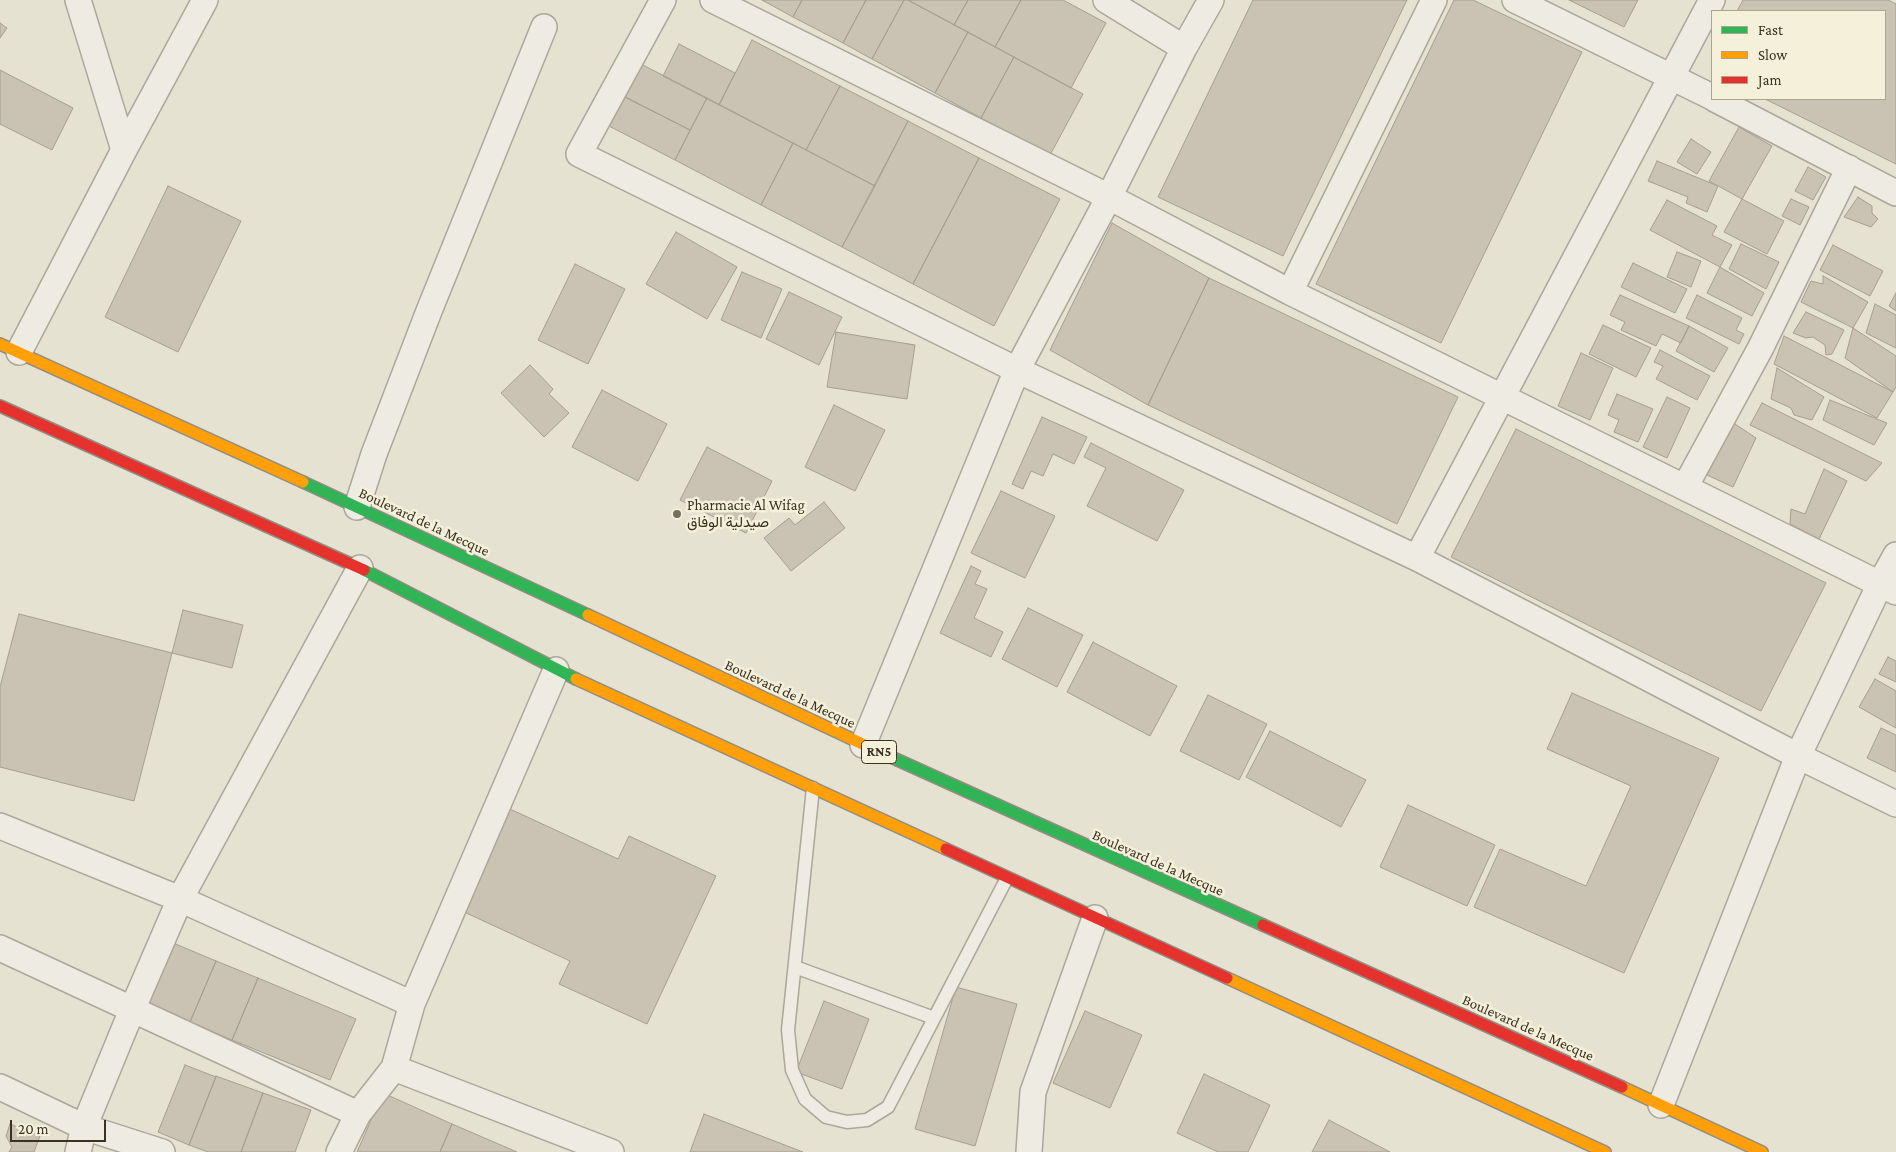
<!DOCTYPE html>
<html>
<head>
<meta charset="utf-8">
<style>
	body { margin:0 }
	#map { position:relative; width:1896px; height:1152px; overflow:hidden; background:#e5e2d2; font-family:"Crimson Pro",serif }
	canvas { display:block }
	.legend { position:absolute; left:1711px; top:10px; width:175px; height:90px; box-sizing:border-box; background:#f5f0da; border:1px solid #aba490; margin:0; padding:6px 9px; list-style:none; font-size:15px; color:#3b3122 }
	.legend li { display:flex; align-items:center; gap:10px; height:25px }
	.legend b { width:25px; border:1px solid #aba490 }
	.scale { position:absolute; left:10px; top:1120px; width:96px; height:22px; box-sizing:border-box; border:2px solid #3b3122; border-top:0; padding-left:6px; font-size:15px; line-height:18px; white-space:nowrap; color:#3b3122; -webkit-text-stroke:4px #f5f0da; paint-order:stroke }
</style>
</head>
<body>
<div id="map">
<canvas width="1896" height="1152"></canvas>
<ul class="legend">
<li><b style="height:6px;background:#30b455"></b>Fast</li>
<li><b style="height:6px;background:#ff9f0a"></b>Slow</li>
<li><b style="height:6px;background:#e5322d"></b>Jam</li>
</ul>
<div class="scale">20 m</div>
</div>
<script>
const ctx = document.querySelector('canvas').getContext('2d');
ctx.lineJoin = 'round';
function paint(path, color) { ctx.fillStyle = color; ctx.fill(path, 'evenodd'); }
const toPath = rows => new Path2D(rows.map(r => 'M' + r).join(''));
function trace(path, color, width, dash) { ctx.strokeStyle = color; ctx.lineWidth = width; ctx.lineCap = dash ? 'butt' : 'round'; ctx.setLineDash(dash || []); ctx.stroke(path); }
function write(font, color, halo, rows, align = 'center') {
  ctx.font = font + ' "Crimson Pro",Vazirmatn,serif'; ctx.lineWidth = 5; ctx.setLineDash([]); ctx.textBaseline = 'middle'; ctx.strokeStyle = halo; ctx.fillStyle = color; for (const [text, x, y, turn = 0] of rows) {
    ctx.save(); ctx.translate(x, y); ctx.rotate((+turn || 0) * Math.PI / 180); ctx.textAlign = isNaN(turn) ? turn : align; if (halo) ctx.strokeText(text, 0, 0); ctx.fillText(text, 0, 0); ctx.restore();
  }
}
const building = toPath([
	[762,0,802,0,793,17,762,0],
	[802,0,866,0,843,43,793,17,802,0],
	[866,0,904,0,872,59,843,43,866,0],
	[904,0,908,0,968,32,935,93,872,59,904,0],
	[908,0,968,0,954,25,908,0],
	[968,0,1021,0,995,47,954,25,968,0],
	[1021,0,1063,0,1106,23,1071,88,995,47,1021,0],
	[1253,0,1407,0,1283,256,1158,197,1253,0],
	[1454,0,1473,0,1582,52,1441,343,1316,284,1454,0],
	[1569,0,1638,0,1624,27,1569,0],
	[1743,0,1888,0,1896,4,1896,164,1765,99,1885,99,1885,11,1737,11,1743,0],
	[0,23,7,28,0,38,0,23],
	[968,32,1014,57,981,118,935,93,968,32],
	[752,40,840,86,806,150,719,105,752,40],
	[679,44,735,73,719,105,663,76,679,44],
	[1014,57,1083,94,1050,155,981,118,1014,57],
	[641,64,707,98,690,130,625,97,641,64],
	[0,70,73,108,52,150,0,124,0,70],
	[840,86,908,121,875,186,806,150,840,86],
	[625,97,690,130,675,160,609,126,625,97],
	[707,98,793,143,761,205,675,160,707,98],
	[908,121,979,158,913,284,842,247,908,121],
	[1739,127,1772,146,1742,199,1709,181,1739,127],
	[1691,139,1711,152,1697,174,1677,162,1691,139],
	[793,143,875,186,842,247,761,205,793,143],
	[979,158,1060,199,994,326,913,284,979,158],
	[1657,161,1718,186,1707,212,1686,203,1688,197,1648,181,1657,161],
	[1808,167,1826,177,1813,200,1795,191,1808,167],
	[168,186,241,221,178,352,105,317,168,186],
	[1858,197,1872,206,1872,213,1878,219,1871,227,1844,217,1858,197],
	[1742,199,1784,221,1767,254,1724,232,1742,199],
	[1791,199,1809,207,1800,225,1782,216,1791,199],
	[1667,200,1717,226,1712,235,1732,245,1720,267,1650,230,1667,200],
	[1112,223,1209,278,1148,405,1050,350,1112,223],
	[676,232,737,267,707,319,646,284,676,232],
	[1741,244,1779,262,1766,289,1729,269,1741,244],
	[1833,245,1883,271,1870,296,1820,270,1833,245],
	[1677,252,1701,261,1691,287,1667,277,1677,252],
	[1633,263,1687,289,1675,313,1621,287,1633,263],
	[575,264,625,289,588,364,538,340,575,264],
	[1720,267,1764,293,1752,316,1707,293,1720,267],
	[742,272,782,289,761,338,721,320,742,272],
	[1823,276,1868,302,1853,328,1801,302,1811,281,1823,284,1823,276],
	[1209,278,1458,397,1397,524,1148,405,1209,278],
	[789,292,842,317,819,365,766,339,789,292],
	[1896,293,1896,311,1889,306,1896,293],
	[1620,295,1689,326,1681,343,1662,334,1656,346,1621,330,1625,322,1610,315,1620,295],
	[1697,295,1742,318,1736,330,1744,334,1739,344,1686,318,1697,295],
	[1875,304,1896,315,1896,348,1866,333,1875,304],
	[1806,312,1844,330,1832,354,1826,355,1825,345,1813,337,1806,338,1793,333,1806,312],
	[1603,325,1651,348,1636,377,1589,354,1603,325],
	[1689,326,1728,348,1714,372,1676,351,1689,326],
	[1853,328,1896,356,1896,387,1893,392,1845,358,1853,328],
	[836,332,915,345,907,399,827,387,836,332],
	[1784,336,1893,392,1877,418,1774,364,1784,336],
	[1660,350,1710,376,1697,400,1656,379,1663,366,1654,362,1660,350],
	[1581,353,1613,368,1590,420,1558,406,1581,353],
	[530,365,553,389,549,394,569,413,544,437,501,393,530,365],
	[1777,368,1824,397,1812,420,1794,415,1791,408,1771,399,1777,368],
	[602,390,667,424,638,481,572,447,602,390],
	[1617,394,1653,409,1638,442,1614,432,1619,420,1608,415,1617,394],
	[1667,397,1690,408,1667,458,1643,447,1667,397],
	[1830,400,1887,423,1874,445,1823,420,1830,400],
	[1762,403,1882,463,1866,481,1750,425,1762,403],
	[834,405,885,430,855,491,805,467,834,405],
	[1042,417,1087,437,1074,464,1053,454,1043,476,1031,471,1023,489,1012,484,1042,417],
	[1732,422,1756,438,1733,487,1707,475,1732,422],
	[1516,429,1826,583,1761,711,1451,557,1516,429],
	[1091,443,1184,490,1157,541,1087,506,1106,468,1084,457,1091,443],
	[707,447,772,481,746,533,680,500,707,447],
	[1824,469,1847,481,1819,539,1790,524,1791,509,1805,514,1824,469],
	[1001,491,1055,516,1025,578,971,553,1001,491],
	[824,502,845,528,791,571,764,538,789,518,795,525,824,502],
	[971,566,981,571,975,584,987,589,974,618,1003,632,991,657,940,633,971,566],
	[1028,608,1083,635,1057,687,1002,659,1028,608],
	[183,610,243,625,232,668,172,653,183,610],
	[19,614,172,653,134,801,0,767,0,687,19,614],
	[1093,642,1177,686,1150,736,1067,692,1093,642],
	[1888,657,1896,661,1896,682,1879,674,1888,657],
	[1875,679,1896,691,1896,728,1859,707,1875,679],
	[1572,693,1719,758,1624,973,1474,907,1500,849,1586,886,1631,786,1547,749,1572,693],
	[1208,695,1267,724,1239,780,1180,751,1208,695],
	[1881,728,1896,735,1896,772,1867,758,1881,728],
	[1270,731,1366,780,1341,827,1246,777,1270,731],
	[1408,805,1495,845,1467,906,1380,867,1408,805],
	[510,809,618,859,629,836,716,876,647,1024,559,984,570,961,462,911,510,809],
	[171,942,216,961,190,1022,145,1004,171,942],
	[216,961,258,978,232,1040,190,1022,216,961],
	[258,978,356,1019,330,1080,232,1040,258,978],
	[956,987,1017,1004,975,1146,915,1129,956,987],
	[824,1001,869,1019,842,1089,796,1072,824,1001],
	[1085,1011,1142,1035,1110,1108,1053,1083,1085,1011],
	[185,1065,216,1077,189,1145,158,1132,185,1065],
	[1204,1074,1270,1105,1248,1152,1218,1152,1177,1133,1204,1074],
	[216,1076,263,1093,241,1152,208,1152,189,1145,216,1076],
	[263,1093,311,1110,295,1152,241,1152,263,1093],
	[383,1093,452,1124,440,1152,357,1152,383,1093],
	[704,1114,803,1152,690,1152,704,1114],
	[1329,1120,1390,1152,1312,1152,1329,1120],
	[10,1124,40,1136,34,1152,9,1152,12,1147,6,1136,10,1124],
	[452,1124,517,1152,440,1152,452,1124]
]);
const lane = toPath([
	[813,788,788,1030,792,1070,805,1099,826,1117,847,1122,867,1120,888,1107,1007,878],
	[795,967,934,1018]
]);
const street = toPath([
	[78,0,124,150],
	[663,0,579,154,1017,370,1417,558,1798,756,1896,804],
	[713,0,1109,197,1290,292,1896,592],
	[1106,0,1184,48],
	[1515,0,1712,97],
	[1715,99,1896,193],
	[1290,292,1434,0],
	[19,352,124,150,205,0],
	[1685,487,1760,349,1849,168],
	[357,507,374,454,429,311,544,27],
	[1417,558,1712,0],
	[863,745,1017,370,1109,197,1184,48,1211,0],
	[0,826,180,899,412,1004],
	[0,948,358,1114],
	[394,1068,611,1152],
	[0,1087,84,1127,162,1152],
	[1661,1105,1798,756,1880,584,1896,555],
	[78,1152,84,1127,132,1010,180,899,360,568],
	[339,1152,358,1114,394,1068,412,1004,556,670],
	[1029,1152,1033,1092,1095,918]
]);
const fast = toPath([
	[303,482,588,615],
	[364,570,576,679],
	[871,748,1263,925]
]);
const slow = toPath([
	[0,344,303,482],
	[588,615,871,748],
	[576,679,946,849],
	[1227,978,1605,1152],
	[1622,1087,1762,1152]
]);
const jam = toPath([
	[0,406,364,570],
	[946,849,1227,978],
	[1263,925,1622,1087]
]);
const markers = [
	[677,514,5,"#766f60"]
];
const shields = [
	[879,752,35]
];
const shieldNames = [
	["RN5",879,752]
];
const poiNames = [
	["Pharmacie Al Wifag",687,505],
	["صيدلية الوفاق",687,522]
];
const streetNames = [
	["Boulevard de la Mecque",424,522,25],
	["Boulevard de la Mecque",790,694,25],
	["Boulevard de la Mecque",1158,863,24],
	["Boulevard de la Mecque",1528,1028,24]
];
paint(building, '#cac2b3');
trace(building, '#a69e91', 1);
trace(lane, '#aba79a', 15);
trace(street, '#aba79a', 28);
trace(fast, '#918c81', 14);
trace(slow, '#918c81', 14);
trace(jam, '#918c81', 14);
trace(lane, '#eeebe3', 12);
trace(street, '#eeebe3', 25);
trace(fast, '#30b455', 11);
trace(slow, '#ff9f0a', 11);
trace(jam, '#e5322d', 11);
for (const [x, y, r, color] of markers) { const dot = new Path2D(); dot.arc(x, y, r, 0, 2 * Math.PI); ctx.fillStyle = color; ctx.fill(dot); trace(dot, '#f5f0da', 2); }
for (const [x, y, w] of shields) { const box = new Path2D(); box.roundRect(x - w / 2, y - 11.5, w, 23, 4); ctx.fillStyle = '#f5f0da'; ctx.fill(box); trace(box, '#3b3122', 1); }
write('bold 14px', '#3b3122', null, shieldNames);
write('15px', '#3b3122', '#f5f0da', poiNames, 'left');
write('15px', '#3b3122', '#f5f0da', streetNames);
</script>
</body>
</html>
